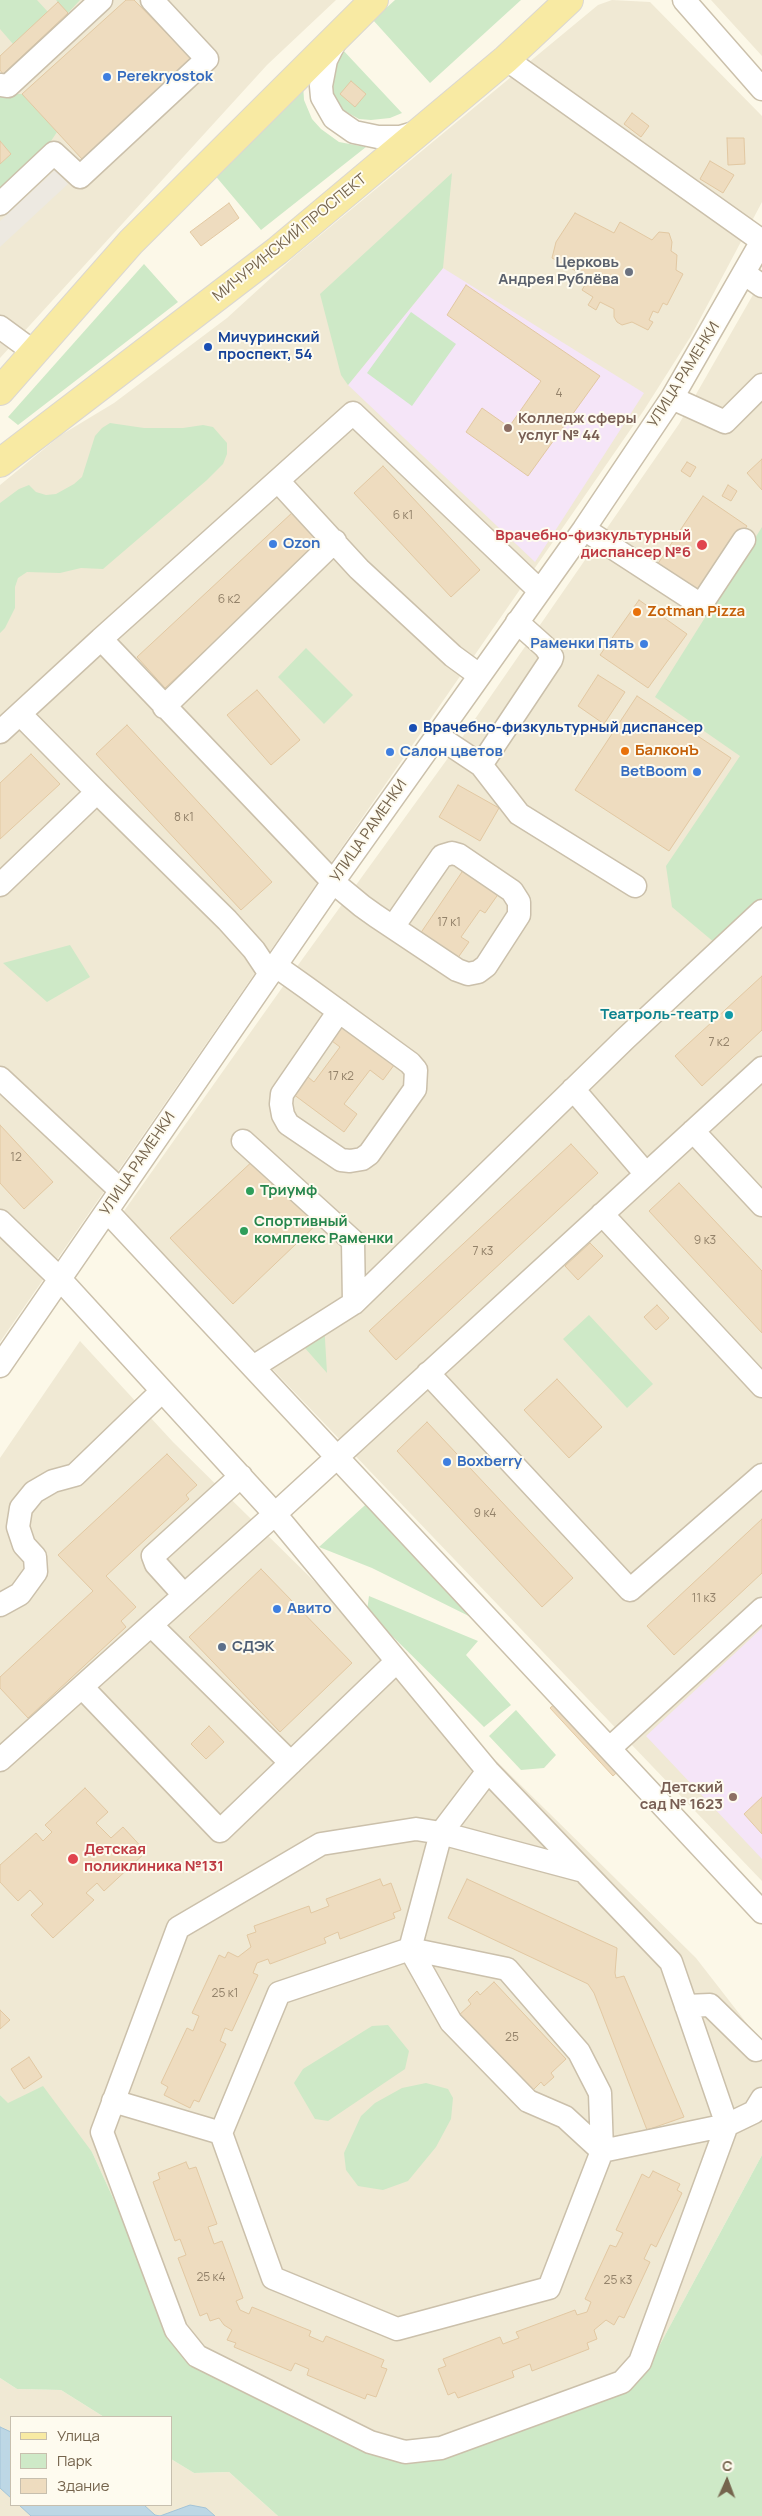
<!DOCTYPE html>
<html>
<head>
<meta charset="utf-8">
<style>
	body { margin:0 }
	#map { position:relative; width:762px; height:2516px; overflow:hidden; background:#fcf8e8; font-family:Manrope,sans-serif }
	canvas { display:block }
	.legend { position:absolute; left:10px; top:2416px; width:162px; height:90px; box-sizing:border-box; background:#fefbef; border:1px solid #c7bfae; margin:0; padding:6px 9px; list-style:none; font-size:15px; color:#75644d }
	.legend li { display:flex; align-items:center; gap:10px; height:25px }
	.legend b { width:25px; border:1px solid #c7bfae }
	.north { position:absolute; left:702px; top:2456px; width:50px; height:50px; -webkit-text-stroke:4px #fefbef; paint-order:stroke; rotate:2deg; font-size:14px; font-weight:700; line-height:20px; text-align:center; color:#75644d }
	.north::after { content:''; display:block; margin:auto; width:18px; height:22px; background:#75644d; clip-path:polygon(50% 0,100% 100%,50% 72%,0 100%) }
</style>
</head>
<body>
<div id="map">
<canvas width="762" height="2516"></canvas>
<ul class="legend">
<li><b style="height:6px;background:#f8eaa3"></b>Улица</li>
<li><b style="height:14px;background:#cee9c7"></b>Парк</li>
<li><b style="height:14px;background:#eedcbf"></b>Здание</li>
</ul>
<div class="north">С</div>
</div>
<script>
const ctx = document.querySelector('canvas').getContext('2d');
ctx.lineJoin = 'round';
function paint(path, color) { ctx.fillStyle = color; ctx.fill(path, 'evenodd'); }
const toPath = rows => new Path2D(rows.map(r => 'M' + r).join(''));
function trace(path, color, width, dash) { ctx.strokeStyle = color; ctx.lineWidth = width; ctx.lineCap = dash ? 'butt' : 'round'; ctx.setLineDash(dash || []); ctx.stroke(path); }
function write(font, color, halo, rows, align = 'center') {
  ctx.font = font + ' Manrope,sans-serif'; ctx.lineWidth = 4; ctx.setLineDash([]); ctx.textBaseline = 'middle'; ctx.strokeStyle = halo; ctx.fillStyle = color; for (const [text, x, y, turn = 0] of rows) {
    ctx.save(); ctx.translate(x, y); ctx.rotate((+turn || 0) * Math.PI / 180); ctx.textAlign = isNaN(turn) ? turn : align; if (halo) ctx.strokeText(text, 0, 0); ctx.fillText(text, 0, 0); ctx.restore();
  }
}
const residential = toPath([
	[0,0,336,0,267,65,0,358],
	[612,0,650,2,762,116,762,202,691,336,644,410,0,1342,0,485,61,435,114,403,227,318,295,256,598,5],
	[711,0,762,0,762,56],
	[762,279,762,1881,146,1237,124,1211,301,961,448,758,679,424],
	[80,1341,173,1442,696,1958,762,2043,762,2155,643,2376,463,2451,403,2461,190,2366,92,2152,8,2104,0,2095,0,1458],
	[0,2378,17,2389,61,2390,104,2417,11,2417,11,2505,171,2505,171,2459,194,2473,229,2472,278,2516,0,2516]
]);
const industrial = toPath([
	[55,170,68,184,0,247,0,221]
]);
const education = toPath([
	[443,268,644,393,535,562,348,385],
	[762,1628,762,1859,646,1736]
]);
const green = toPath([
	[0,0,37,0,48,12,13,44,0,29],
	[56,0,80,0,68,13],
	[395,0,521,0,430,83,373,20],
	[341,48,402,113,390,118,371,120,359,119,341,109,331,91,330,83],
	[303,84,304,100,312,119,321,129,339,142,366,147,261,230,213,173],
	[0,94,22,94,57,132,45,150,0,190,0,164,11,154,0,141],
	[452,173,443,268,348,385,341,375,320,294],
	[144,264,178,302,18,425,8,417],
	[411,312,456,344,412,406,367,373],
	[110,423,144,428,183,428,203,425,213,427,227,443,227,454,223,464,207,480,103,569,81,568,60,573,27,572,18,578,15,587,15,608,5,628,0,633,0,503,19,489,29,485,36,492,46,495,56,494,74,484,82,477,95,436,102,428],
	[762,527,762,898,715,943,672,907,666,866,740,756,655,697],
	[306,648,353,695,324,724,278,677],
	[70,945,90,977,47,1002,3,963],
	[589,1315,653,1384,627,1408,563,1339],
	[324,1322,327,1373,297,1339],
	[374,1497,501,1632,372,1568,319,1547],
	[369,1596,478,1641,466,1655,511,1705,484,1727,367,1611],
	[516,1710,556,1755,544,1768,521,1770,489,1736],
	[388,2025,409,2051,405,2069,328,2121,315,2119,294,2083,303,2069,372,2026],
	[426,2083,448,2089,453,2098,451,2119,436,2147,408,2181,383,2190,358,2186,346,2170,344,2153,361,2116,375,2103,402,2088],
	[43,2086,92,2152,190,2366,403,2461,463,2451,643,2376,762,2155,762,2516,278,2516,229,2472,194,2473,171,2459,171,2417,104,2417,61,2390,17,2389,0,2378,0,2095,8,2103]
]);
const water = toPath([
	[0,2427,11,2432,11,2498,0,2488,0,2427],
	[19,2505,144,2505,155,2515,160,2516,190,2505,206,2508,215,2516,31,2516,19,2505]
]);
const building = toPath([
	[126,0,134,0,192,59,82,159,22,94,126,0],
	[58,2,68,13,3,74,0,70,0,56,58,2],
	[351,81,366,94,355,107,340,94,351,81],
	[632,113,649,126,641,137,624,124,632,113],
	[727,138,744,138,745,164,728,165,727,138],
	[0,141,11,154,0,164,0,141],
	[710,161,734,175,723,193,700,179,710,161],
	[229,203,239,218,201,246,190,232,229,203],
	[575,213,614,233,620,222,652,240,659,232,669,233,672,242,671,251,677,255,676,270,683,274,667,305,663,303,658,313,653,311,649,320,653,322,648,330,632,322,622,325,617,322,614,317,614,309,600,302,596,310,588,305,593,297,582,290,589,278,552,258,556,242,575,213],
	[466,285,600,376,528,476,466,432,482,408,509,427,541,381,447,315,466,285],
	[762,459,762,490,747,473,762,459],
	[687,462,696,467,690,477,681,471,687,462],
	[383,466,480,570,451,597,354,493,383,466],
	[728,485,737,491,731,501,722,496,728,485],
	[703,496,747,526,701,595,657,565,703,496],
	[293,512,322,542,165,688,137,657,293,512],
	[639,600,687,634,648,688,600,655,639,600],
	[598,675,625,692,604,724,578,706,598,675],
	[257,690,300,740,271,765,227,715,257,690],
	[637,696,731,758,669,851,575,790,637,696],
	[127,725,272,882,241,910,96,754,127,725],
	[31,754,60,784,0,839,0,783,31,754],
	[458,785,499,808,480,841,439,817,458,785],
	[464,869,499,893,485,913,480,910,461,937,469,942,457,959,420,934,464,869],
	[762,976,762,1030,702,1086,675,1056,762,976],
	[343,1020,397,1061,383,1080,370,1070,344,1104,357,1114,344,1132,289,1091,303,1073,314,1082,340,1047,328,1038,343,1020],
	[0,1125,53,1182,24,1209,0,1183,0,1125],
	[571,1144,598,1173,396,1360,369,1331,571,1144],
	[256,1158,318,1223,233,1304,170,1238,256,1158],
	[679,1183,762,1271,762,1333,649,1211,679,1183],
	[590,1243,603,1256,578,1280,565,1266,590,1243],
	[657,1305,669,1318,656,1330,644,1317,657,1305],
	[557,1379,602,1427,569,1458,524,1410,557,1379],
	[427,1422,573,1578,542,1607,397,1451,427,1422],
	[167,1454,197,1485,186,1495,189,1499,106,1576,136,1607,121,1621,126,1627,28,1718,0,1688,0,1677,93,1591,58,1555,167,1454],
	[762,1519,762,1573,674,1655,647,1626,762,1519],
	[261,1569,352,1663,280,1732,189,1637,261,1569],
	[563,1697,626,1764,613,1776,550,1708,563,1697],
	[209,1726,224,1742,206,1759,191,1744,209,1726],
	[85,1788,108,1812,96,1823,111,1838,123,1827,146,1852,104,1891,97,1883,86,1893,94,1900,53,1938,31,1915,43,1904,30,1890,18,1901,0,1882,0,1865,36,1833,43,1841,52,1832,45,1825,85,1788],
	[762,1797,762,1834,744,1814,762,1797],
	[380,1879,383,1886,391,1883,401,1910,393,1913,395,1918,340,1939,338,1932,324,1938,326,1943,270,1964,268,1959,257,1963,253,1973,258,1975,232,2031,225,2028,220,2041,226,2044,199,2102,194,2100,190,2108,164,2095,168,2087,161,2083,187,2028,193,2031,199,2016,192,2013,219,1955,225,1958,228,1952,238,1957,251,1947,247,1935,256,1932,254,1926,309,1906,311,1913,329,1906,326,1899,380,1879],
	[467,1879,617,1948,615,1973,616,1978,624,1976,684,2117,647,2130,594,1993,588,1984,448,1918,467,1879],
	[494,1982,566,2059,551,2073,554,2077,544,2086,541,2082,529,2094,457,2017,471,2004,468,2000,477,1991,480,1995,494,1982],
	[0,2010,10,2020,0,2029,0,2010],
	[29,2057,42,2077,24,2089,11,2069,29,2057],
	[186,2162,189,2169,196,2167,217,2224,208,2227,214,2244,222,2241,243,2298,236,2301,240,2310,249,2314,252,2307,311,2331,309,2336,323,2342,326,2336,384,2360,381,2367,387,2369,376,2397,367,2394,365,2399,307,2375,309,2369,295,2363,291,2371,234,2347,236,2343,227,2340,232,2330,224,2325,219,2318,210,2321,207,2313,200,2316,178,2258,186,2255,180,2239,175,2241,153,2182,160,2179,158,2173,186,2162],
	[653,2171,680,2184,677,2190,682,2193,656,2247,651,2244,644,2259,650,2262,624,2318,619,2316,614,2325,606,2320,594,2330,597,2339,587,2343,589,2349,532,2371,530,2364,512,2371,514,2377,458,2398,455,2392,448,2395,438,2369,446,2366,443,2359,500,2337,503,2344,519,2338,516,2332,575,2310,577,2315,587,2312,591,2302,585,2299,610,2245,616,2247,623,2233,616,2230,642,2174,649,2178,653,2171]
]);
const minor = toPath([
	[684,0,762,89],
	[335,42,326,60,321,86,322,97,334,118,354,132,378,137,400,137,421,131],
	[506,59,762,241],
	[0,85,8,86,101,0],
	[0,204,54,153,80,177,207,59,152,0],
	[744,273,762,286],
	[0,327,34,352],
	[672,398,725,422,762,385],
	[278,481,359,569,453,656,479,675],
	[584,529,701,605,744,540],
	[164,707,335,541],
	[20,714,97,792],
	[0,732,101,639],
	[436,735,481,765,519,814,635,886],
	[481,765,551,660,552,657,545,647,517,622],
	[0,885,97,792,227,920,254,950,270,974],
	[393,927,442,856,452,853,459,855,512,891,519,902,519,915,486,966,478,972,468,974,457,970,376,916,362,906,333,882,101,639,353,413,540,591],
	[276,966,307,988,410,1063,416,1070,415,1089,369,1154,362,1159,350,1161,341,1160,288,1124,283,1115,281,1104,282,1094,339,1011],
	[0,1078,120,1190],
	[573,1089,646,1174],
	[693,1131,762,1205],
	[243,1141,353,1241,354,1303],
	[107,1211,762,1912],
	[602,1214,762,1386],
	[0,1221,59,1278,275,1514,488,1771,671,1962,727,2125,640,2362,622,2382,441,2448,405,2452,370,2442,197,2356,176,2330,102,2132,178,1928,321,1844,416,1829,441,1833,580,1870],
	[0,1366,333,882,584,529,672,398,762,241],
	[253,1367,354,1303,625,1039,762,911],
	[428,1373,630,1590,762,1475],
	[184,1595,156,1564,153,1556,241,1476],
	[0,1605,20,1594,36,1572,35,1557,24,1545,18,1527,21,1508,34,1492,53,1481,75,1475,162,1391],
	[151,1625,291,1763],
	[82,1687,220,1831,397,1661],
	[610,1748,762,1609],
	[0,1760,275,1514,762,1068],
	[410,1949,507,1969,579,2052,600,2093,602,2151,565,2117,528,2101,451,2022,410,1949],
	[686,2006,710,2005,756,2050],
	[113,2101,221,2133,273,2278,397,2329,549,2288,602,2151,727,2125,754,2112,762,2099],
	[221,2133,279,1993,410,1949,441,1833,488,1771]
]);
const major = toPath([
	[0,391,131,242,374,0],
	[0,463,277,251,506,59,569,0]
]);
const markers = [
	[107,77,5,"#3f7fe0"],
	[629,272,5,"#6b7280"],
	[208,347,5,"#1a4fb4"],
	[508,428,5,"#8d6e63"],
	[273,544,5,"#3f7fe0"],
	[702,545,6,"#e0444e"],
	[637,612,5,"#e8710a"],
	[644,644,5,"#3f7fe0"],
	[413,728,5,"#1a4fb4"],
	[625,751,5,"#e8710a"],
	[390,752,5,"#3f7fe0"],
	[697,772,5,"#3f7fe0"],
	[729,1015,5,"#0f9aa8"],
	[250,1191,5,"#2e9e5b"],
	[244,1231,5,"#2e9e5b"],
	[447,1462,5,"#3f7fe0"],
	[277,1609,5,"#3f7fe0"],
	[222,1647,5,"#5c6f8a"],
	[733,1797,5,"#8d6e63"],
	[73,1859,6,"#e0444e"]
];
const numberNames = [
	["4",559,394],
	["6 к1",403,516],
	["6 к2",229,600],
	["8 к1",184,818],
	["17 к1",449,923],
	["7 к2",719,1043],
	["17 к2",341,1077],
	["12",16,1158],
	["9 к3",705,1241],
	["7 к3",483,1252],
	["9 к4",485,1514],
	["11 к3",704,1599],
	["25 к1",225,1994],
	["25",512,2038],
	["25 к4",211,2278],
	["25 к3",618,2281]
];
const shopNames = [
	["Perekryostok",117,77],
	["Ozon",283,544],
	["Раменки Пять",634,644,"right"],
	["Салон цветов",400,752],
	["BetBoom",687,772,"right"],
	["Boxberry",457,1462],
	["Авито",287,1609]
];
const streetNames = [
	["МИЧУРИНСКИЙ ПРОСПЕКТ",290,238,-39],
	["УЛИЦА РАМЕНКИ",684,375,-58],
	["УЛИЦА РАМЕНКИ",369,831,-55],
	["УЛИЦА РАМЕНКИ",138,1164,-56]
];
const worshipNames = [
	["Церковь",619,263],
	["Андрея Рублёва",619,280]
];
const transitNames = [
	["Мичуринский",218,338],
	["проспект, 54",218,355],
	["Врачебно-физкультурный диспансер",423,728]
];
const educationNames = [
	["Колледж сферы",518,419],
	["услуг № 44",518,436],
	["Детский",723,1788,"right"],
	["сад № 1623",723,1805,"right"]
];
const healthNames = [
	["Врачебно-физкультурный",691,536],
	["диспансер №6",691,553],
	["Детская",84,1850,"left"],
	["поликлиника №131",84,1867,"left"]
];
const foodNames = [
	["Zotman Pizza",647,612],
	["БалконЪ",635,751]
];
const cultureNames = [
	["Театроль-театр",719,1015]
];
const leisureNames = [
	["Триумф",260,1191],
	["Спортивный",254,1222],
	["комплекс Раменки",254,1239]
];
const serviceNames = [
	["СДЭК",232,1647]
];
paint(residential, '#f0e9d4');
paint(industrial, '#ede9e1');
paint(education, '#f5e5f8');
paint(green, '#cee9c7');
paint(water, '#bdd7e5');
trace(water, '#a3c4d7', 1);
paint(building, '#eedcbf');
trace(building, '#e2c8a2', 1);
trace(minor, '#cbc0ab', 25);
trace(major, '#dbd7d1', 30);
trace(minor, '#fff', 22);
trace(major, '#f8eaa3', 28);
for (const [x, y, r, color] of markers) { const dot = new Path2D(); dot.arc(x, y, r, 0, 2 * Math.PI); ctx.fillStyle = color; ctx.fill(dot); trace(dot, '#fefbef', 2); }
write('12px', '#93826a', null, numberNames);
write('bold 15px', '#366cbe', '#fefbef', shopNames, 'left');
write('15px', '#75644d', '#fefbef', streetNames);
write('bold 15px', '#5b616d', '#fefbef', worshipNames, 'right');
write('bold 15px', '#164399', '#fefbef', transitNames, 'left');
write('bold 15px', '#785e54', '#fefbef', educationNames, 'left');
write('bold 15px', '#be3a42', '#fefbef', healthNames, 'right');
write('bold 15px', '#c56008', '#fefbef', foodNames, 'left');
write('bold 15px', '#0d838f', '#fefbef', cultureNames, 'right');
write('bold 15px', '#27864d', '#fefbef', leisureNames, 'left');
write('bold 15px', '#4e5e75', '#fefbef', serviceNames, 'left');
</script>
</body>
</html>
